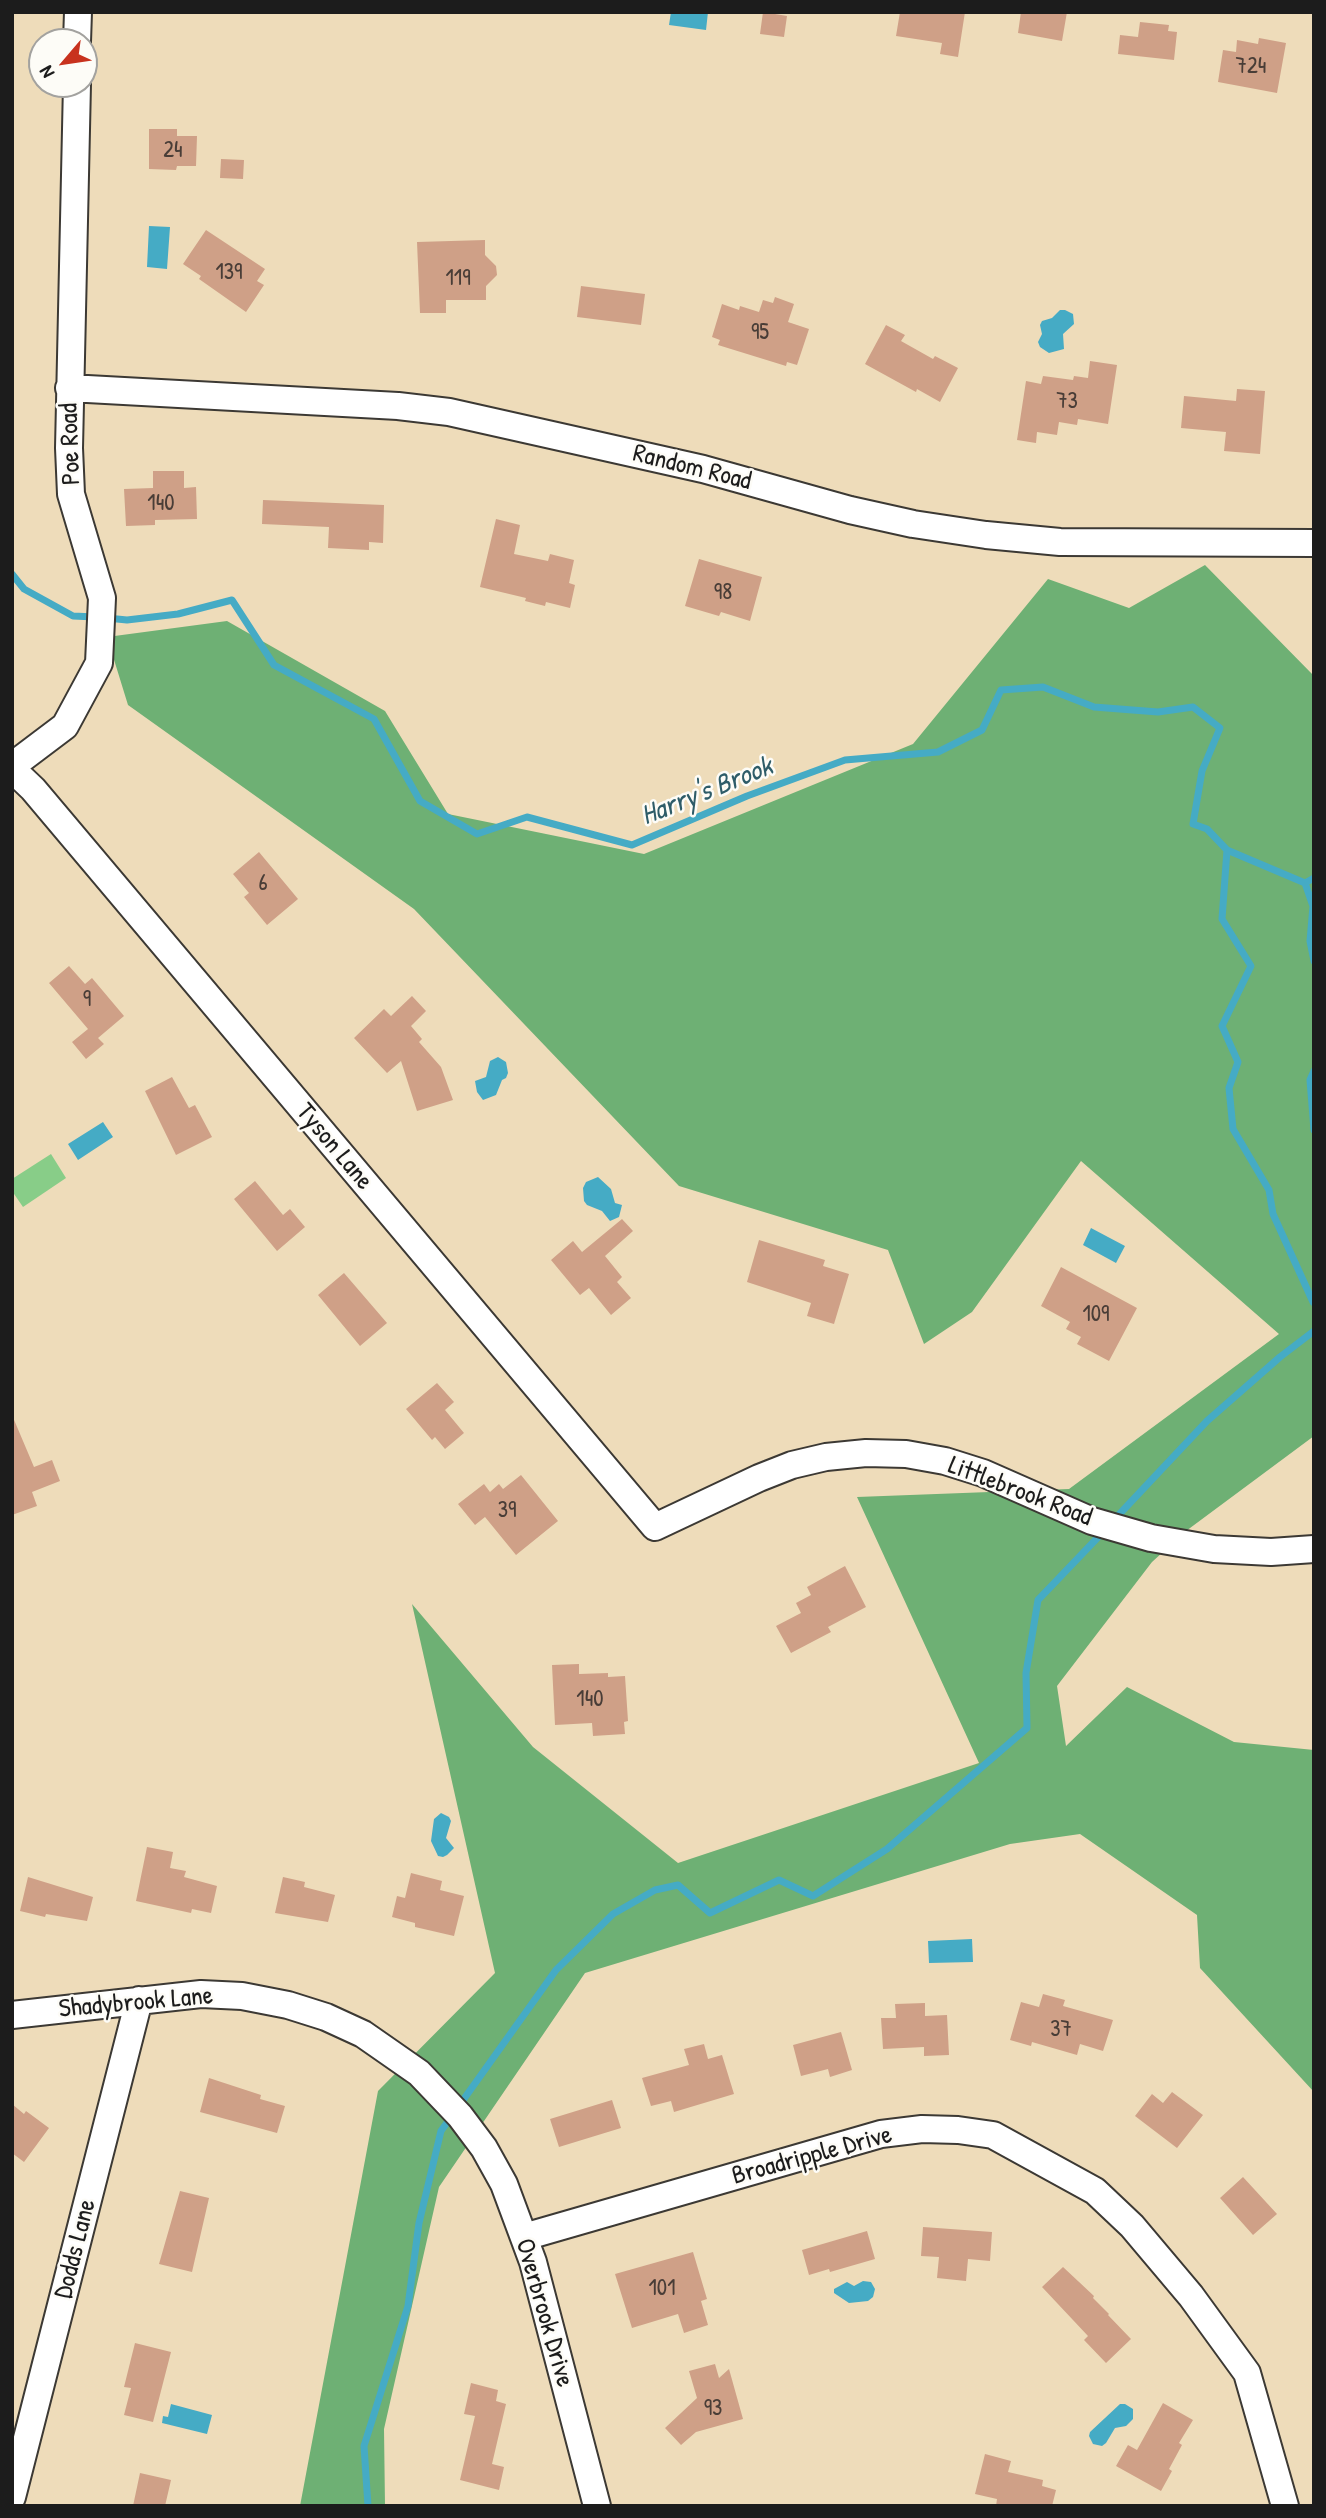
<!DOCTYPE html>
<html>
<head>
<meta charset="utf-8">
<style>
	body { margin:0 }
	#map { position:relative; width:1326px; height:2518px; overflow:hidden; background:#eedcba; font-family:"Patrick Hand",sans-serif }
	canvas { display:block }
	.frame { position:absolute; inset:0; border:14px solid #1c1c1c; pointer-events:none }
	.north { position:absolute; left:28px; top:28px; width:70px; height:70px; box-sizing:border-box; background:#fdfcf7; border:2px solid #a3a29f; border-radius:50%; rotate:241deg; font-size:19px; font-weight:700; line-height:28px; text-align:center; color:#1c1c1c }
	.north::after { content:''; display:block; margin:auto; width:24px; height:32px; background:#c8321e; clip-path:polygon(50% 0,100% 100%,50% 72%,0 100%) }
</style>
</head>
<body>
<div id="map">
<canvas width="1326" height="2518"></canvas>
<div class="frame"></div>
<div class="north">N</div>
</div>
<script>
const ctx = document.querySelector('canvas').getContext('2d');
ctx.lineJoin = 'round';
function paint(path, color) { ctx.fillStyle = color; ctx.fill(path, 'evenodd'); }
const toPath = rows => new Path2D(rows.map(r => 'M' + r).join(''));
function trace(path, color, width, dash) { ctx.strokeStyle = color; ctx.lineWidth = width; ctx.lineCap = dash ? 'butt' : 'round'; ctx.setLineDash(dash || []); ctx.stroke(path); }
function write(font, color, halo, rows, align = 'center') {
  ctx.font = font + ' "Patrick Hand",sans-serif'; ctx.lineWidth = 5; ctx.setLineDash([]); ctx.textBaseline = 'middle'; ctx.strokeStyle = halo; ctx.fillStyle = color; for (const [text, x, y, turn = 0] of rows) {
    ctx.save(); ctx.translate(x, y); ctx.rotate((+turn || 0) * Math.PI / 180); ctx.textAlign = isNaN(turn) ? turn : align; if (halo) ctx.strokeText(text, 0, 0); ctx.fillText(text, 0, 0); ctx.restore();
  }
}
const green = toPath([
	[51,1154,66,1178,23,1207,12,1191,12,1179]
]);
const forest = toPath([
	[1205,565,1314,676,1314,1436,1186,1531,1152,1562,1057,1686,1066,1746,1127,1687,1234,1742,1314,1750,1314,2092,1200,1968,1197,1915,1080,1834,1010,1844,585,1973,439,2187,384,2429,385,2506,300,2506,378,2091,495,1973,412,1604,533,1747,678,1863,979,1763,857,1497,1069,1489,1279,1334,1081,1161,972,1312,924,1344,888,1250,679,1186,414,909,128,705,107,637,227,621,385,711,448,814,644,854,913,744,1048,579,1129,608]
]);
const water = toPath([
	[671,12,708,12,706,30,669,25],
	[149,226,170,227,167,269,147,267],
	[1060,310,1065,310,1073,314,1074,324,1063,334,1064,349,1049,353,1040,347,1038,342,1042,334,1040,325,1042,321,1052,318],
	[498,1057,506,1062,508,1073,506,1078,502,1080,496,1095,483,1100,477,1092,475,1081,486,1077,490,1061],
	[103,1122,113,1137,78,1160,68,1144],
	[598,1177,611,1189,615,1203,622,1205,619,1217,610,1221,602,1211,587,1205,584,1201,583,1188,586,1182],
	[1091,1228,1125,1246,1116,1263,1083,1245],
	[441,1813,449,1817,451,1821,446,1838,454,1848,447,1855,443,1857,438,1856,431,1841,434,1819],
	[972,1939,973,1962,929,1963,928,1941],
	[863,2281,871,2282,875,2289,873,2297,868,2301,849,2303,834,2293,834,2289,847,2282,854,2286],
	[171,2404,212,2415,207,2434,162,2423,163,2416,168,2417],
	[1120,2404,1125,2404,1133,2409,1133,2419,1126,2426,1115,2428,1106,2443,1102,2446,1093,2444,1089,2436,1090,2432]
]);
const stream = toPath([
	[12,574,24,589,73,616,95,617],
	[107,618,127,620,178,614,232,600,274,665,374,719,420,801,477,834,527,817,632,845,747,796,845,760,938,752,982,730,1001,690,1043,687,1094,707,1158,712,1193,707,1220,728,1202,771,1193,824,1207,829,1227,850,1305,883,1314,878],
	[1227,850,1222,919,1251,966,1222,1026,1238,1062,1229,1088,1233,1129,1269,1190,1273,1214,1313,1302],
	[1305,883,1313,906,1310,941,1314,961],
	[1314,1071,1310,1080,1314,1130],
	[1112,1522,1207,1421,1280,1357,1314,1331],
	[368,2506,364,2446,408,2306,419,2223,441,2131,556,1970,613,1914,655,1890,678,1885,710,1913,779,1880,813,1896,887,1849,1027,1728,1026,1673,1038,1600,1104,1531]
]);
const building = toPath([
	[763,12,787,16,784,37,760,34],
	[900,12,965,12,958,57,940,54,942,43,896,36],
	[1021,12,1067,12,1062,41,1018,33],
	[1140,22,1169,25,1168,31,1177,32,1174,60,1118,54,1120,35,1138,37],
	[1259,38,1286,43,1277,93,1218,82,1223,50,1236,52,1237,40,1258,44],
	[149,129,177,129,177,136,197,136,196,166,177,166,176,170,149,169],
	[221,159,244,160,243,179,220,178],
	[206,230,265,269,257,281,264,285,246,312,199,279,201,276,183,264],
	[485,240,485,255,496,266,497,275,486,286,486,300,446,300,446,313,420,313,417,242],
	[581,286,645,294,641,325,577,317],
	[775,297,794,304,788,322,809,329,797,365,787,362,786,366,718,345,720,340,712,337,722,304,739,310,740,306,759,312,763,300,773,303],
	[886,325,905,335,901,341,933,359,935,356,958,368,940,402,917,389,916,392,865,364],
	[1090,361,1117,365,1108,424,1078,419,1077,425,1059,422,1057,435,1037,432,1036,443,1017,440,1026,381,1041,384,1043,376,1073,380,1074,376,1088,378],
	[1237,389,1265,391,1260,454,1224,451,1226,432,1181,428,1184,396,1236,401],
	[153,471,184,471,184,488,196,487,197,519,155,520,155,525,126,526,124,489,153,488],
	[263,500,384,505,383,543,369,542,369,550,328,548,329,527,262,524],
	[496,519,520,525,514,554,548,561,550,554,574,560,569,583,575,585,570,608,546,602,545,606,525,601,526,598,480,587],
	[699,559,762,577,750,621,721,612,719,616,685,606],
	[259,852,298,899,267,925,244,897,249,893,233,874],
	[69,966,85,984,92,978,124,1016,98,1038,104,1044,86,1059,72,1042,88,1029,49,983],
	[412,996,426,1011,411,1026,422,1039,419,1042,441,1067,453,1100,417,1111,401,1061,387,1073,354,1038,384,1009,391,1016],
	[172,1077,189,1108,195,1105,212,1137,176,1155,145,1091],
	[255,1181,283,1215,290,1209,305,1227,277,1251,234,1199],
	[622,1219,633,1231,605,1256,622,1277,617,1282,631,1298,611,1315,589,1288,580,1295,551,1260,573,1241,582,1252],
	[759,1240,825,1260,823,1266,849,1274,834,1324,807,1316,811,1303,747,1282],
	[1061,1267,1137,1308,1109,1361,1077,1344,1081,1337,1066,1329,1070,1322,1041,1306],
	[344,1273,387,1323,360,1346,318,1295],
	[437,1383,454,1402,445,1410,464,1433,445,1449,435,1437,432,1440,406,1409],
	[12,1415,34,1467,52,1460,60,1481,32,1492,37,1506,12,1515],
	[521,1475,558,1521,516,1555,485,1517,475,1525,458,1504,484,1484,490,1492,499,1484,503,1489],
	[845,1566,866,1607,828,1627,831,1632,791,1653,776,1626,801,1613,796,1603,811,1595,807,1587],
	[579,1664,579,1674,608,1673,608,1677,625,1676,628,1721,624,1722,625,1734,593,1736,592,1723,555,1725,552,1665],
	[147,1847,173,1852,170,1868,186,1871,184,1877,217,1886,211,1913,192,1909,191,1913,136,1901],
	[411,1873,442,1881,440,1890,464,1896,454,1936,415,1927,415,1923,392,1917,397,1896,405,1898],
	[28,1877,93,1897,87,1921,46,1914,45,1917,20,1911],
	[283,1877,305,1882,304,1887,335,1895,328,1922,275,1913],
	[1043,1994,1065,2000,1063,2006,1113,2020,1103,2051,1080,2044,1077,2055,1032,2042,1031,2046,1010,2040,1021,2002,1039,2007],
	[925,2003,925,2016,947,2015,949,2055,924,2056,924,2047,883,2049,881,2018,896,2018,895,2004],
	[841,2032,852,2070,830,2077,828,2069,801,2076,793,2045],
	[704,2044,708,2059,722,2055,734,2094,674,2112,671,2101,651,2106,642,2078,689,2065,684,2049],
	[209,2078,261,2095,260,2099,285,2106,277,2133,200,2112],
	[1172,2092,1203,2115,1177,2148,1135,2116,1152,2094,1163,2103],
	[612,2100,621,2128,559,2147,550,2119],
	[12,2104,24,2114,26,2111,49,2128,24,2162,12,2153],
	[1243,2177,1277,2214,1253,2235,1220,2198],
	[180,2191,209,2198,192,2272,159,2264],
	[923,2227,992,2232,990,2261,968,2259,966,2281,937,2278,939,2257,921,2256],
	[867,2231,875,2259,830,2272,829,2269,809,2275,802,2250],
	[693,2252,707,2299,701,2301,708,2325,684,2333,678,2314,632,2328,615,2274],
	[1063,2267,1094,2296,1093,2298,1109,2314,1108,2315,1131,2339,1106,2363,1084,2340,1088,2336,1042,2287],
	[135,2343,171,2352,153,2422,124,2415,131,2388,124,2387],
	[715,2364,719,2378,729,2369,743,2419,696,2432,681,2445,665,2428,697,2398,689,2371],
	[471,2383,498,2390,496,2401,506,2404,492,2464,504,2467,499,2490,460,2480,475,2416,464,2414],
	[1163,2403,1193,2420,1179,2443,1182,2445,1169,2469,1172,2471,1161,2491,1116,2466,1128,2445,1137,2450],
	[985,2454,1011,2461,1008,2472,1043,2480,1042,2486,1056,2490,1052,2506,996,2506,997,2499,975,2494],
	[140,2473,171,2480,165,2506,133,2506]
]);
const street = toPath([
	[77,42,78,12],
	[69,388,398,406,449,412,703,469,850,510,913,524,986,535,1060,542,1314,543],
	[12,766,65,726,99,663,102,598,71,494,69,448,77,84],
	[12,769,33,789,655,1527,759,1478,792,1465,826,1457,866,1453,906,1454,945,1461,983,1473,1092,1521,1151,1538,1214,1549,1271,1552,1314,1549],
	[12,2015,201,1994,242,1996,288,2005,326,2017,363,2034,419,2073,460,2116,484,2148,504,2184,533,2262,597,2506],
	[524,2237,881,2134,922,2129,958,2130,993,2135,1095,2191,1132,2226,1191,2296,1247,2373,1285,2506],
	[12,2497,139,2000]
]);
const numberNames = [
	["724",1251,67],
	["24",173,151],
	["139",229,273],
	["119",458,279],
	["95",760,333],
	["73",1067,402],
	["140",161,504],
	["98",723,593],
	["6",263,884],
	["9",87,1000],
	["109",1096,1315],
	["39",507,1511],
	["140",590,1700],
	["37",1061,2030],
	["101",662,2289],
	["93",713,2409]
];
const streetNames = [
	["Poe Road",71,444,-92],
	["Random Road",692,468,14],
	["Tyson Lane",334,1147,50],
	["Littlebrook Road",1020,1492,21],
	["Shadybrook Lane",136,2003,-5],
	["Broadripple Drive",812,2156,-15],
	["Dodds Lane",76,2249,-76],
	["Overbrook Drive",544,2313,74]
];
const waterNames = [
	["Harry's Brook",707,792,-22]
];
paint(green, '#88cd88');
paint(forest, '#6eb074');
paint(water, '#45abc5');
trace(stream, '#45abc5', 7);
paint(building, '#cfa087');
trace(street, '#3c3934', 30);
trace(street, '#fff', 26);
write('23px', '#493d37', null, numberNames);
write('26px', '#1c1c1c', '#fdfcf7', streetNames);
write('italic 28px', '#2e5c68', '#fdfcf7', waterNames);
</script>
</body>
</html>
